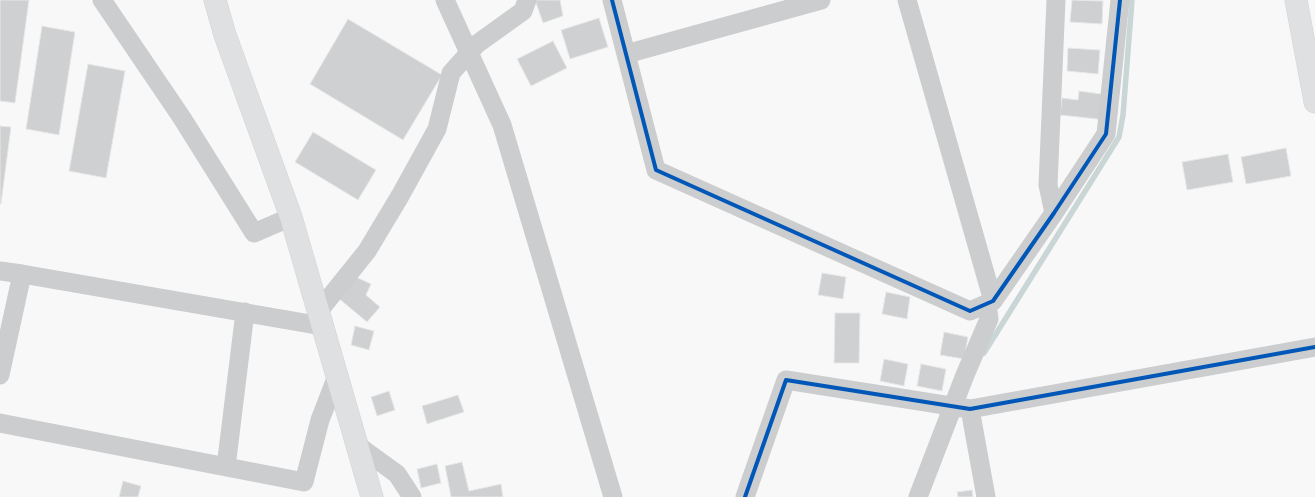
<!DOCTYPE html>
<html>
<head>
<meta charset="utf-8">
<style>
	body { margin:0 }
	canvas { display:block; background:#f8f8f8 }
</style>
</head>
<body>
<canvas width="1315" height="497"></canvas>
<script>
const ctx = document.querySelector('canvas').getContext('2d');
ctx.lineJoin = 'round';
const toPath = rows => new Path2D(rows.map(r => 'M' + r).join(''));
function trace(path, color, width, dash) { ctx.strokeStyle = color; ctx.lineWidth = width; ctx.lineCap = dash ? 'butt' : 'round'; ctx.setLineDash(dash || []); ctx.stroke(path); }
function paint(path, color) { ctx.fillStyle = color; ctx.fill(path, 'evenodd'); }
const stream = toPath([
	[984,353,1119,137,1123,115,1132,0]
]);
const building = toPath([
	[0,0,29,0,15,103,0,101,0,0],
	[535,0,560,0,563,16,543,23,535,0],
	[1072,0,1103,1,1102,24,1070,22,1072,0],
	[599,18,608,47,570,59,561,30,599,18],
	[348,19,442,75,403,140,310,84,348,19],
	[42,26,75,32,59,135,26,129,42,26],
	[553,41,567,68,531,86,517,59,553,41],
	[1068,48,1100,50,1098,74,1067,71,1068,48],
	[88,64,125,71,106,178,69,171,88,64],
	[1079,91,1109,95,1106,120,1060,115,1062,98,1078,100,1079,91],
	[0,126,11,127,1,204,0,204,0,126],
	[313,132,376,170,358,200,295,162,313,132],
	[1286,148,1291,176,1246,184,1241,157,1286,148],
	[1228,154,1233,182,1187,190,1182,162,1228,154],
	[822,273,846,277,843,299,818,295,822,273],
	[354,276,371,284,366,295,380,307,367,322,337,297,354,276],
	[886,292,910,297,907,319,882,314,886,292],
	[835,313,860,313,859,363,834,363,835,313],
	[355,326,374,331,369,350,351,345,355,326],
	[944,332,968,337,964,359,940,355,944,332],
	[884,359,908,364,904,386,880,381,884,359],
	[921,364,946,369,942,391,917,386,921,364],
	[389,391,395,410,377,416,371,397,389,391],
	[458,395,464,412,427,424,422,406,458,395],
	[462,462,469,491,501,484,503,497,451,497,445,466,462,462],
	[437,464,441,483,421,488,417,469,437,464],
	[123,481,141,486,138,497,119,497,123,481],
	[972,490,973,497,958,497,957,492,972,490]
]);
const street = toPath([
	[102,0,182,118,254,233,291,217],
	[445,0,502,125,613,497],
	[612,0,656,170,970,311,993,301,1054,213,1106,134,1120,0],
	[907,0,993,301],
	[626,54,821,0],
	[1054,213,1048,185,1056,0],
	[0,271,22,274],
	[318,312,367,251,400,196,437,129,451,73,477,44,523,11,527,0],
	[0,375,22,274,322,326],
	[970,409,986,497],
	[0,423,304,482,320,420,337,376],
	[357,445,397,474,412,497],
	[226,467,245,312],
	[745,497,786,380,970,409,1315,347],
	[918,497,965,375,989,319,987,304]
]);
const secondary = toPath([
	[215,0,225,35,291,217,372,497],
	[1296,0,1315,102]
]);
const cycleway = toPath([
	[612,0,656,170,970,311,993,301,1054,213,1106,134,1120,0],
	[745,497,786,380,970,409,1315,347]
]);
trace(stream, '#cad5d6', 5.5);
paint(building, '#ced0d1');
trace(building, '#e8e8e8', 1);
trace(secondary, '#d4d5d6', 23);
trace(street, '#cbcdce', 19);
trace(secondary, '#dfe0e1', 22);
trace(cycleway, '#0057b8', 4);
</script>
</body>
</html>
